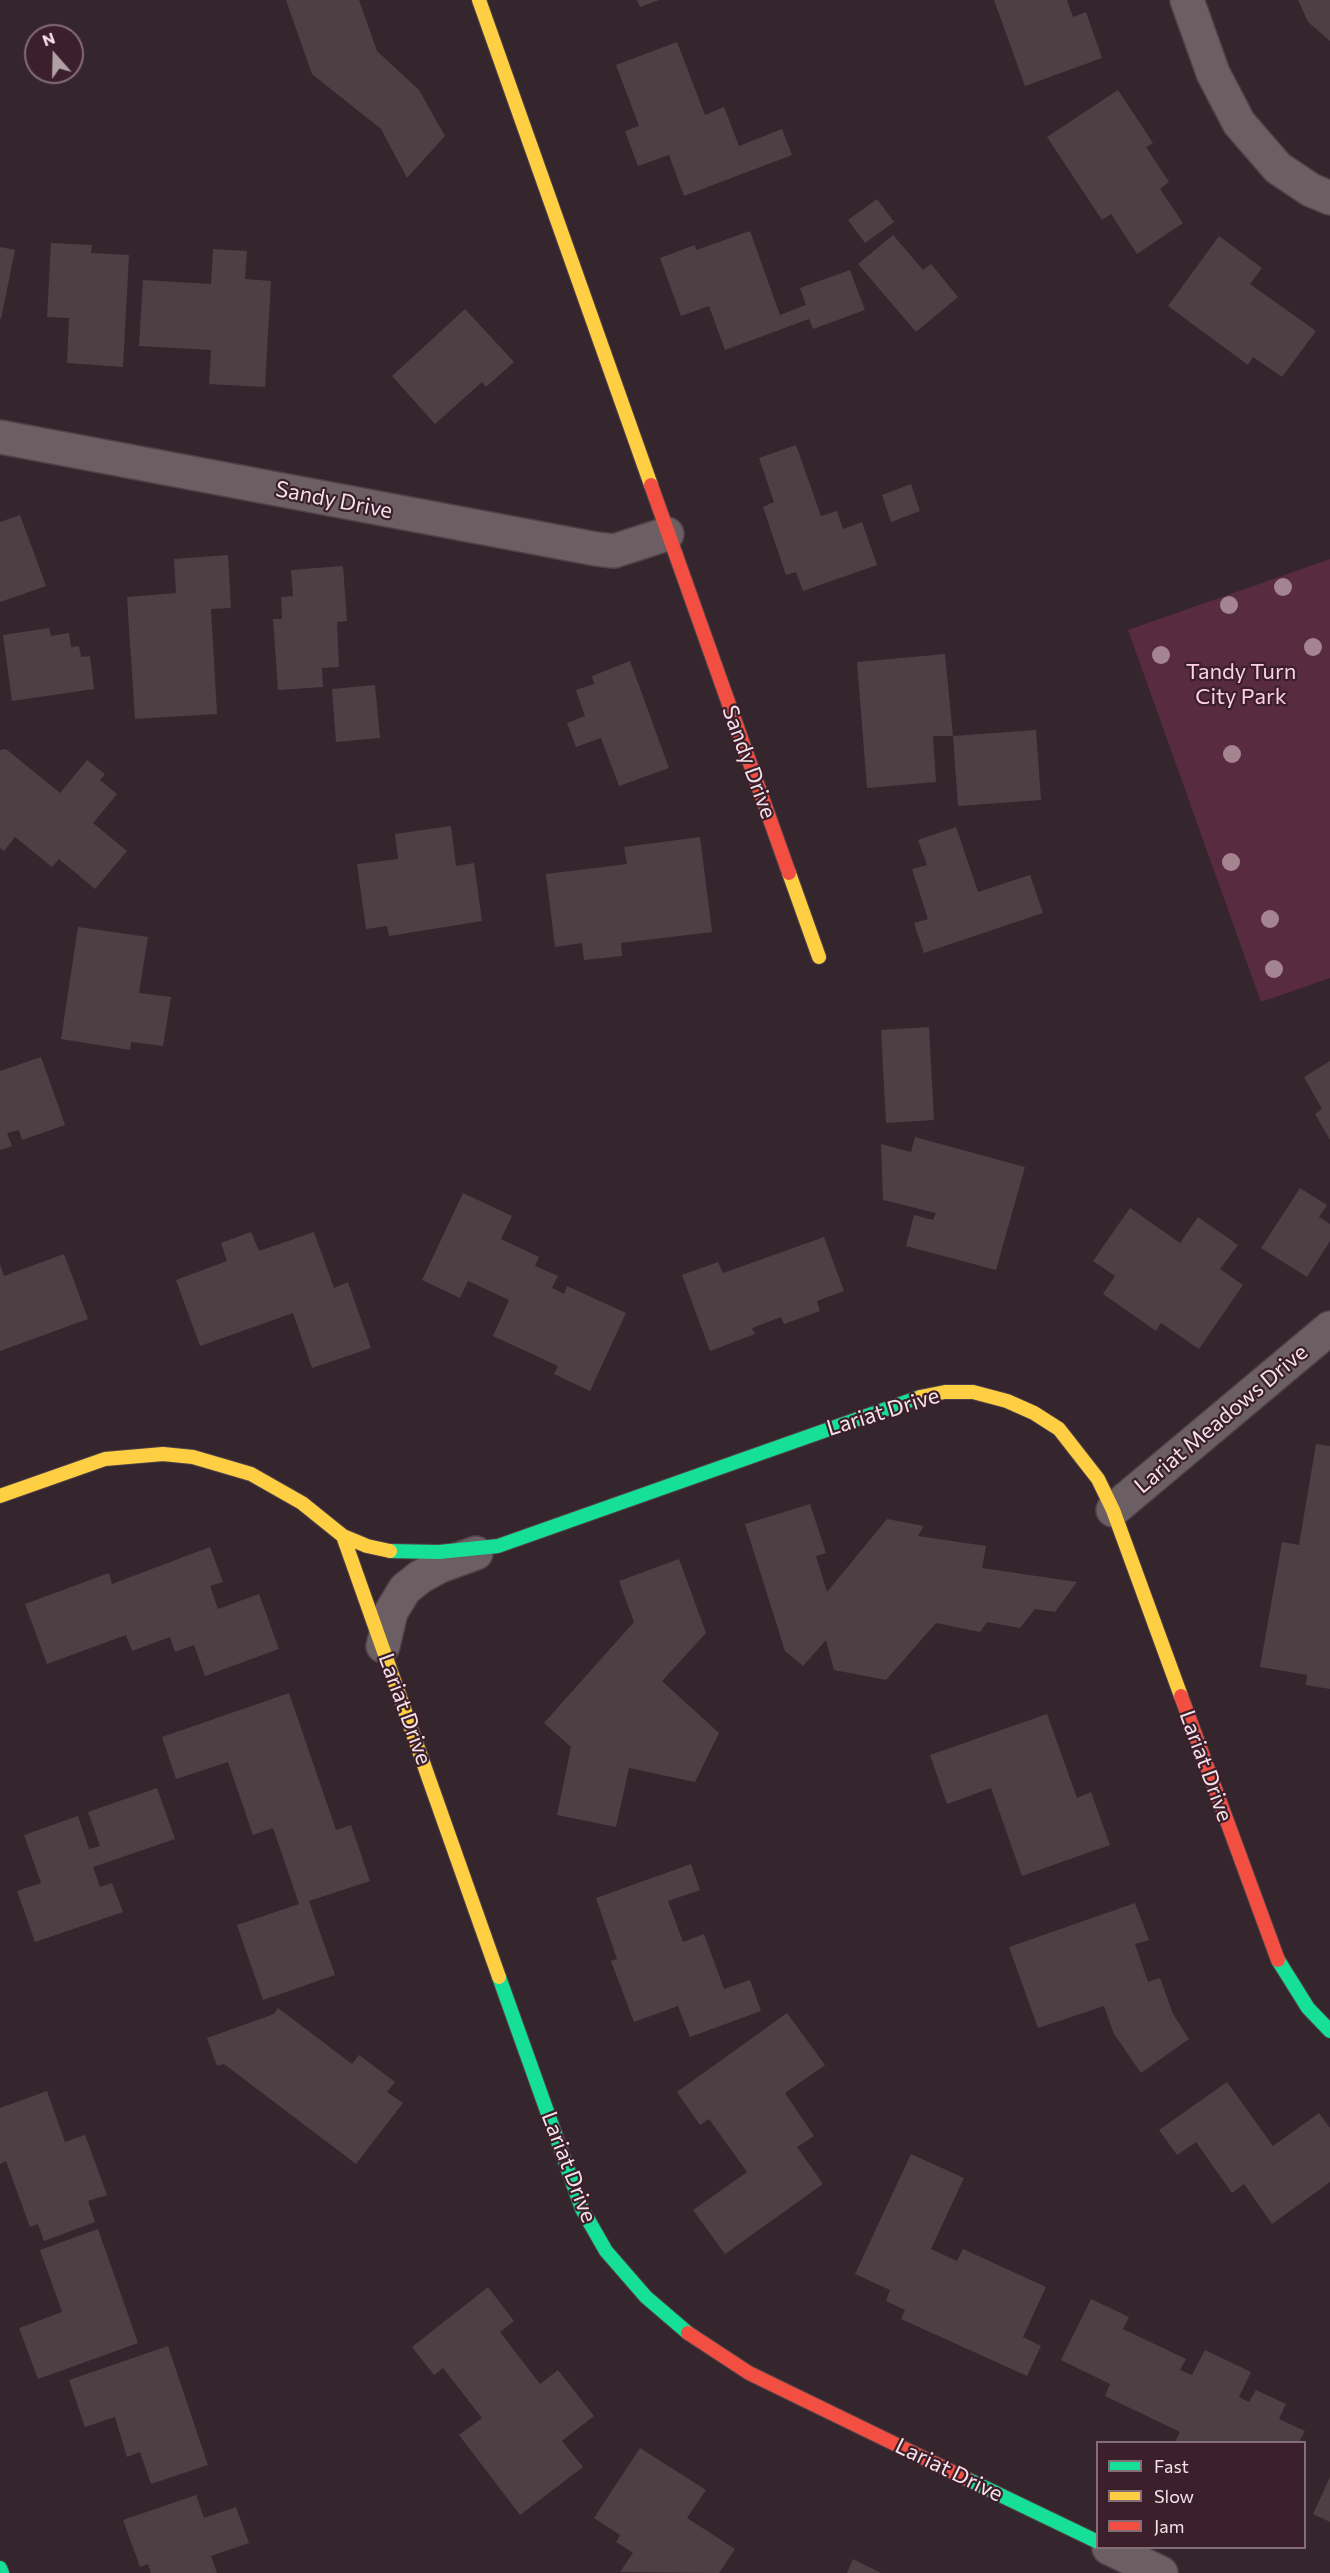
<!DOCTYPE html>
<html>
<head>
<meta charset="utf-8">
<style>
	body { margin:0 }
	#map { position:relative; width:1330px; height:2573px; overflow:hidden; background:#35252c; font-family:Commissioner,sans-serif }
	canvas { display:block }
	.legend { position:absolute; left:1096px; top:2441px; width:210px; height:108px; box-sizing:border-box; background:#3b1f2b; border:2px solid #856d77; margin:0; padding:8px 10px; list-style:none; font-size:18px; color:#f5e2e9 }
	.legend li { display:flex; align-items:center; gap:12px; height:30px }
	.legend b { width:30px; border:2px solid #856d77 }
	.north { position:absolute; left:24px; top:24px; width:60px; height:60px; box-sizing:border-box; background:#3b1f2b; border:2px solid #856d77; border-radius:50%; rotate:340deg; font-size:16px; font-weight:700; line-height:24px; text-align:center; color:#f5e2e9 }
	.north::after { content:''; display:block; margin:auto; width:21px; height:27px; background:#b2a0a7; clip-path:polygon(50% 0,100% 100%,50% 72%,0 100%) }
</style>
</head>
<body>
<div id="map">
<canvas width="1330" height="2573"></canvas>
<ul class="legend">
<li><b style="height:8px;background:#16e098"></b>Fast</li>
<li><b style="height:8px;background:#ffcf43"></b>Slow</li>
<li><b style="height:8px;background:#f24e42"></b>Jam</li>
</ul>
<div class="north">N</div>
</div>
<script>
const ctx = document.querySelector('canvas').getContext('2d');
ctx.lineJoin = 'round';
function paint(path, color) { ctx.fillStyle = color; ctx.fill(path, 'evenodd'); }
const toPath = rows => new Path2D(rows.map(r => 'M' + r).join(''));
function trace(path, color, width, dash) { ctx.strokeStyle = color; ctx.lineWidth = width; ctx.lineCap = dash ? 'butt' : 'round'; ctx.setLineDash(dash || []); ctx.stroke(path); }
function write(font, color, halo, rows, align = 'center') {
  ctx.font = font + ' Commissioner,sans-serif'; ctx.lineWidth = 4.5; ctx.setLineDash([]); ctx.textBaseline = 'middle'; ctx.strokeStyle = halo; ctx.fillStyle = color; for (const [text, x, y, turn = 0] of rows) {
    ctx.save(); ctx.translate(x, y); ctx.rotate((+turn || 0) * Math.PI / 180); ctx.textAlign = isNaN(turn) ? turn : align; if (halo) ctx.strokeText(text, 0, 0); ctx.fillText(text, 0, 0); ctx.restore();
  }
}
const green = toPath([
	[1330,559,1330,978,1261,1002,1128,630]
]);
const building = toPath([
	[286,0,359,0,377,51,419,90,445,136,407,178,381,129,312,74],
	[637,0,659,0,640,7],
	[994,0,1067,0,1073,17,1086,12,1102,58,1025,86],
	[1298,0,1330,0,1330,41,1308,22],
	[677,42,705,115,724,107,739,146,782,129,792,155,684,196,669,155,638,166,625,131,639,126,616,65],
	[1118,90,1153,143,1146,147,1169,182,1160,189,1183,223,1137,254,1111,214,1102,220,1047,137],
	[877,199,894,222,865,243,848,220],
	[750,231,780,315,806,305,800,288,850,270,865,310,813,329,809,319,725,350,709,306,681,316,660,258,695,245,696,250],
	[893,235,923,270,931,264,958,297,916,332,858,264],
	[1219,236,1262,268,1250,284,1316,331,1282,377,1253,357,1248,365,1168,306],
	[51,243,92,245,91,253,129,255,123,367,67,363,69,318,47,317],
	[0,247,15,250,1,319,0,319],
	[213,249,247,251,245,279,271,281,265,387,209,384,211,350,139,346,143,280,211,284],
	[465,309,514,362,486,387,482,382,435,424,392,376],
	[796,445,821,516,837,511,843,529,862,522,877,565,803,591,796,572,786,575,763,507,774,502,759,458],
	[911,484,920,511,891,522,882,495],
	[20,515,46,586,0,602,0,522],
	[228,555,231,608,211,609,217,714,135,719,127,597,176,593,174,559],
	[343,566,347,621,337,622,339,667,322,668,323,687,278,690,273,619,282,619,281,597,293,596,291,570],
	[49,628,51,636,69,633,71,647,79,646,81,657,90,656,94,689,12,701,3,635],
	[945,654,953,736,933,736,936,782,867,788,857,662],
	[630,661,669,768,619,786,601,738,576,747,567,723,585,716,576,690,594,684,592,676],
	[375,685,380,738,336,742,332,689],
	[1036,730,1041,800,958,806,953,736],
	[6,749,60,793,87,760,105,774,100,780,117,794,93,823,127,851,95,889,59,859,52,867,15,837,4,851,0,848,0,750],
	[451,826,456,866,474,863,482,921,389,936,387,926,366,929,357,864,398,859,395,834],
	[956,827,978,892,1030,875,1043,913,924,953,914,923,928,919,912,869,927,865,918,840],
	[700,837,712,932,621,943,622,956,584,960,582,943,555,947,546,874,627,864,624,847],
	[78,927,148,937,139,993,171,997,163,1046,131,1042,130,1050,61,1039],
	[929,1027,934,1120,886,1123,881,1030],
	[41,1057,65,1125,22,1140,19,1130,7,1133,12,1146,0,1150,0,1071],
	[1330,1061,1330,1140,1315,1114,1322,1109,1304,1077],
	[915,1137,1025,1167,996,1270,906,1246,914,1215,933,1220,936,1213,883,1200,881,1144,911,1152],
	[1300,1188,1327,1205,1319,1217,1330,1224,1330,1241,1307,1277,1261,1248],
	[463,1193,512,1216,501,1239,539,1257,535,1266,558,1276,552,1288,564,1294,567,1286,626,1313,590,1391,554,1374,558,1366,493,1336,509,1300,468,1281,460,1298,422,1280],
	[1130,1208,1180,1243,1198,1217,1238,1245,1220,1269,1243,1285,1199,1349,1161,1323,1156,1331,1103,1294,1115,1276,1093,1261],
	[251,1232,259,1251,314,1232,334,1288,348,1282,371,1348,312,1368,293,1313,200,1346,176,1280,227,1261,221,1243],
	[824,1237,844,1291,817,1301,820,1311,784,1324,781,1317,752,1328,755,1334,710,1351,682,1275,718,1262,723,1273],
	[64,1254,88,1319,0,1351,0,1264,4,1276],
	[1316,1444,1330,1446,1330,1689,1306,1685,1307,1675,1260,1667,1282,1542,1299,1545],
	[810,1504,826,1553,816,1556,827,1592,887,1519,924,1526,918,1536,986,1546,982,1568,1077,1582,1055,1612,1035,1609,1020,1628,987,1622,980,1632,936,1623,886,1680,834,1670,826,1640,803,1666,785,1651,745,1524],
	[210,1547,223,1582,210,1586,218,1609,259,1594,279,1649,205,1676,194,1645,175,1652,170,1637,132,1651,126,1635,47,1664,25,1604,109,1573,112,1584],
	[679,1559,706,1633,662,1681,719,1733,695,1782,629,1768,616,1827,557,1815,571,1747,544,1723,634,1622,619,1581],
	[289,1693,336,1830,351,1825,370,1881,309,1901,335,1975,263,2000,237,1925,299,1904,273,1828,253,1835,228,1762,176,1779,162,1737],
	[1047,1714,1077,1798,1091,1792,1110,1845,1022,1876,991,1788,947,1804,930,1755],
	[157,1788,175,1839,93,1867,100,1887,112,1883,123,1912,35,1942,17,1891,41,1883,24,1835,78,1816,89,1849,100,1846,88,1812],
	[691,1864,700,1890,668,1901,683,1942,704,1934,724,1989,750,1980,761,2011,690,2037,678,2006,634,2022,611,1961,617,1959,596,1898],
	[1135,1903,1149,1940,1135,1944,1148,1982,1160,1978,1173,2014,1189,2039,1141,2073,1114,2034,1104,2006,1038,2028,1009,1947],
	[278,2008,352,2064,359,2055,395,2082,387,2092,403,2103,356,2164,224,2064,217,2066,207,2038,274,2014],
	[787,2013,825,2065,785,2093,814,2136,797,2147,823,2184,725,2254,693,2210,747,2172,709,2119,700,2125,677,2092],
	[1227,2082,1273,2146,1319,2113,1330,2128,1330,2182,1272,2224,1244,2184,1232,2193,1196,2142,1177,2155,1159,2130],
	[47,2091,65,2142,85,2135,107,2195,88,2201,95,2222,44,2241,38,2224,30,2227,6,2161,0,2164,0,2108],
	[911,2154,964,2178,931,2249,957,2261,963,2249,1046,2287,1023,2337,1041,2346,1027,2376,901,2319,905,2310,886,2301,890,2290,855,2274],
	[98,2229,138,2343,38,2379,19,2328,62,2312,40,2250],
	[488,2287,514,2321,500,2332,540,2384,558,2370,594,2416,562,2441,583,2467,520,2515,459,2435,482,2418,443,2368,434,2375,412,2347],
	[1091,2299,1129,2317,1123,2329,1186,2359,1180,2370,1192,2375,1205,2350,1251,2372,1239,2397,1249,2402,1256,2390,1286,2404,1279,2419,1305,2431,1299,2442,1175,2442,1180,2432,1105,2396,1110,2384,1061,2360],
	[168,2346,208,2465,151,2484,140,2452,127,2457,115,2417,85,2427,69,2380],
	[640,2448,706,2490,687,2518,735,2549,719,2573,620,2572,633,2553,616,2542,620,2535,594,2518],
	[1330,2477,1330,2522,1313,2514],
	[196,2495,204,2518,236,2507,249,2543,211,2556,217,2573,151,2573,148,2564,140,2567,123,2520],
	[853,2559,881,2573,847,2573]
]);
const street = toPath([
	[1187,0,1213,73,1239,123,1278,168,1311,190,1330,198],
	[0,437,596,549,614,551,667,534],
	[1113,1510,1330,1328],
	[383,1646,391,1612,405,1589,420,1577,440,1566,476,1553],
	[1109,2548,1161,2573]
]);
const fast = toPath([
	[390,1551,439,1552,498,1546,920,1397],
	[1278,1960,1308,2008,1330,2031],
	[499,1977,582,2209,606,2251,646,2297,688,2333],
	[967,2479,1098,2542],
	[0,2568,2,2573]
]);
const slow = toPath([
	[479,0,651,485],
	[789,873,819,957],
	[920,1397,945,1392,973,1392,1007,1401,1034,1413,1059,1429,1098,1479,1113,1510,1181,1696],
	[0,1496,105,1459,163,1454,193,1457,251,1474,302,1503,343,1536,367,1546,390,1551],
	[343,1536,499,1977]
]);
const jam = toPath([
	[651,485,789,873],
	[1181,1696,1278,1960],
	[688,2333,749,2373,967,2479]
]);
const trees = [
	[1283,587],
	[1229,605],
	[1313,647],
	[1161,655],
	[1232,754],
	[1231,862],
	[1270,919],
	[1274,969]
];
const streetNames = [
	["Sandy Drive",334,500,11],
	["Sandy Drive",749,762,70],
	["Lariat Drive",883,1412,-17],
	["Lariat Meadows Drive",1221,1419,-40],
	["Lariat Drive",405,1709,70],
	["Lariat Drive",1206,1766,70],
	["Lariat Drive",569,2167,69],
	["Lariat Drive",949,2470,26]
];
const parkNames = [
	["Tandy Turn",1241,672],
	["City Park",1241,697]
];
paint(green, '#592b40');
paint(building, '#4d4045');
trace(street, '#4f4147', 36);
trace(fast, '#4f4147', 16);
trace(slow, '#4f4147', 16);
trace(jam, '#4f4147', 16);
trace(street, '#6b5f63', 33);
trace(fast, '#16e098', 14);
trace(slow, '#ffcf43', 14);
trace(jam, '#f24e42', 14);
ctx.fillStyle = '#a48490';
for (const [x, y] of trees) { ctx.beginPath(); ctx.arc(x, y, 9, 0, 2 * Math.PI); ctx.fill(); }
write('22px', '#f5e2e9', '#3b1f2b', streetNames);
write('22px', '#fed1e2', '#3b1f2b', parkNames);
</script>
</body>
</html>
